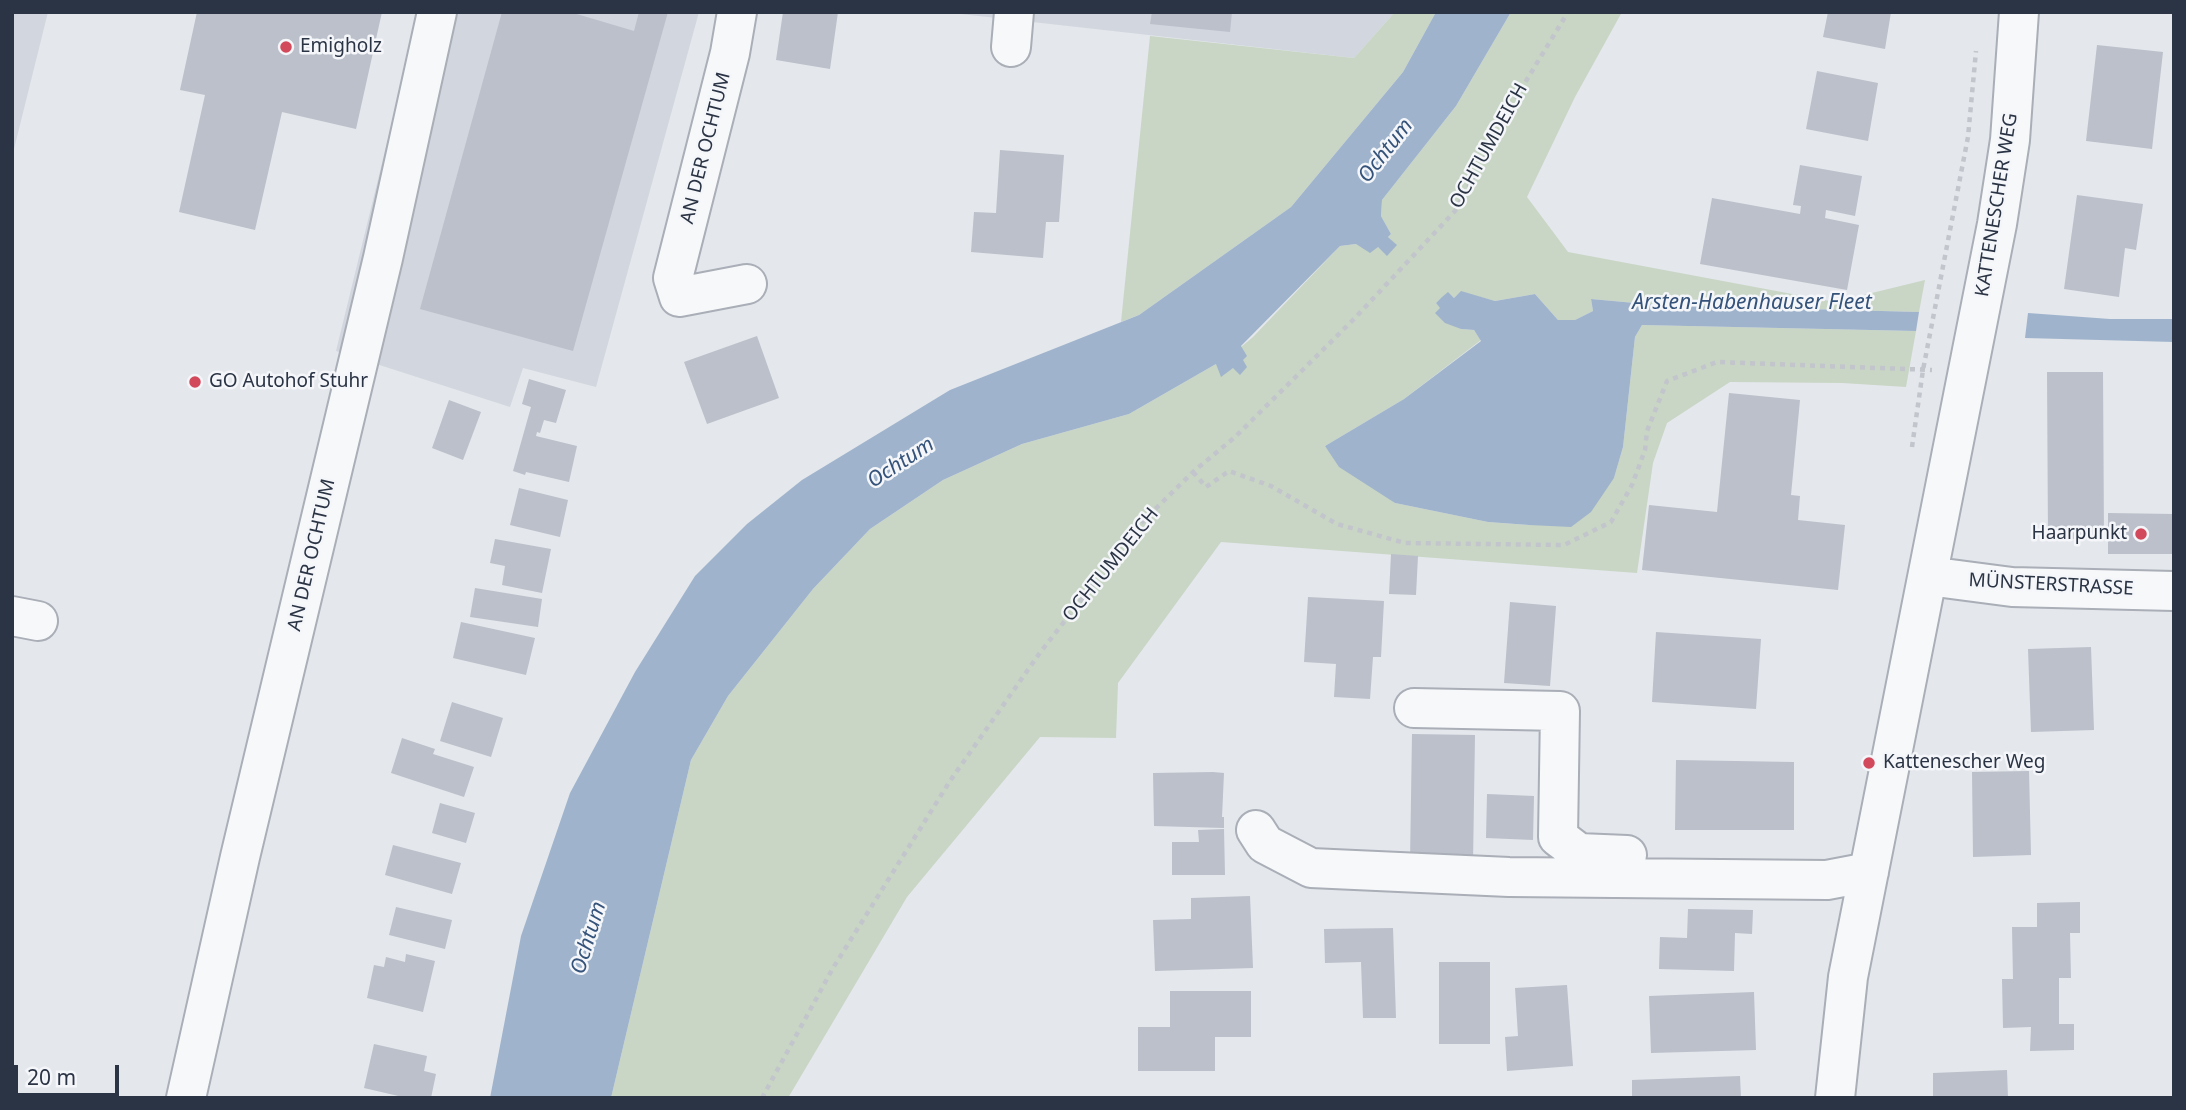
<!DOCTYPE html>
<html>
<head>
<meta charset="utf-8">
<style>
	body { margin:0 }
	#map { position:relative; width:2186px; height:1110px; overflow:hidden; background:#e4e7ec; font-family:"Noto Sans",sans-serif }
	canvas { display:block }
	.frame { position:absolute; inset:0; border:14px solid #2b3445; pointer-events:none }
	.scale { position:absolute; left:14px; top:1065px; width:105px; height:32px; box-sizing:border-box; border:4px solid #2b3445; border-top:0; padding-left:9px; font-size:21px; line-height:24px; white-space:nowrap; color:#2b3445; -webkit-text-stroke:5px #f4f6f9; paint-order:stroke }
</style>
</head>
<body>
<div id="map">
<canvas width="2186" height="1110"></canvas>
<div class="frame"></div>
<div class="scale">20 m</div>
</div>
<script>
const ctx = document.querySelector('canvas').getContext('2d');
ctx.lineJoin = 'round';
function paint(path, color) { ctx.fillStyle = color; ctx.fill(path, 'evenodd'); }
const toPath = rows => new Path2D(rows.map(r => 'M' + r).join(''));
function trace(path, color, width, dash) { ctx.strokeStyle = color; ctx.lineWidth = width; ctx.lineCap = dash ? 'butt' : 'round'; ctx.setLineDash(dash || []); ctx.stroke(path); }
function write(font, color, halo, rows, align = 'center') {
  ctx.font = font + ' "Noto Sans",sans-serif'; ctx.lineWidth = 5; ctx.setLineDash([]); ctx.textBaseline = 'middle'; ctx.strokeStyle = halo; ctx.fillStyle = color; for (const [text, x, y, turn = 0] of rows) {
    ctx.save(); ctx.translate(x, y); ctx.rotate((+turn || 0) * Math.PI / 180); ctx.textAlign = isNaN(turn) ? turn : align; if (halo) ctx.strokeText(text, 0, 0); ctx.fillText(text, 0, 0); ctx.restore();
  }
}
const built = toPath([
	[12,12,48,12,12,157],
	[419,12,699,12,596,387,523,368,510,407,336,351],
	[943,12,1395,12,1354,58]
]);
const green = toPath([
	[1395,12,1436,12,1403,72,1291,207,1139,315,1121,322,1150,36,1354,58],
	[1511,12,1622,12,1575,97,1527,197,1568,252,1835,302,1925,280,1919,312,1657,305,1591,299,1593,311,1575,320,1558,320,1535,294,1495,301,1461,292,1454,298,1448,293,1436,303,1441,308,1436,313,1461,329,1474,330,1481,340,1404,399,1325,446,1395,503,1488,522,1529,525,1614,478,1623,447,1635,337,1642,325,1916,331,1906,387,1842,383,1730,382,1667,423,1653,463,1637,573,1221,542,1118,683,1116,738,1040,737,907,897,788,1098,611,1098,691,760,728,696,813,589,870,529,943,480,1022,444,1129,414,1216,364,1234,368,1241,374,1243,359,1241,347,1253,337,1340,246,1356,244,1378,247,1387,255,1396,245,1388,237,1391,234,1381,216,1382,200,1456,106]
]);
const water = toPath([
	[1436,12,1511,12,1456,106,1382,200,1381,216,1391,234,1388,237,1397,245,1387,256,1378,247,1370,253,1356,244,1340,246,1241,346,1247,356,1243,360,1247,367,1240,375,1233,368,1221,377,1216,364,1129,414,1022,444,943,480,870,529,813,589,728,696,691,760,611,1098,490,1098,521,936,570,793,635,672,695,576,747,524,802,480,950,390,1139,315,1291,207,1403,72],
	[1461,291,1495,301,1535,294,1558,320,1575,320,1593,311,1591,299,1657,305,1919,312,1916,331,1642,325,1635,337,1623,447,1614,478,1591,512,1571,527,1529,525,1488,522,1395,503,1339,467,1325,446,1404,399,1481,341,1474,330,1461,329,1445,323,1435,313,1440,308,1436,303,1442,297,1448,292,1454,298],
	[2028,313,2110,319,2174,319,2174,342,2025,338]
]);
const building = toPath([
	[197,12,382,12,356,129,282,112,255,230,179,212,205,95,180,90],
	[502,12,570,12,634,31,639,12,668,12,573,351,420,309],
	[783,12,838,12,830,69,776,60],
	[1152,12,1232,12,1230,32,1150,24],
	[1828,12,1891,12,1885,49,1823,37],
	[2097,45,2163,52,2152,149,2086,141],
	[1817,71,1878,83,1868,141,1806,129],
	[1000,150,1064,155,1059,222,1046,222,1043,258,971,252,974,212,996,213],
	[1800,165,1862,176,1855,216,1826,210,1825,218,1859,225,1847,290,1700,264,1712,198,1800,214,1801,206,1793,205],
	[2077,195,2143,204,2136,250,2125,248,2119,297,2064,289],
	[757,336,779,398,707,424,684,362],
	[2047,372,2103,372,2104,539,2048,539],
	[529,379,566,390,556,423,544,420,540,433,537,432,536,436,577,446,569,482,526,472,525,475,513,471,531,407,522,404],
	[1729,393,1800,400,1791,495,1800,496,1798,520,1845,525,1838,590,1642,570,1649,505,1717,512],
	[449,400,481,412,463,460,432,448],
	[519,488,568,500,560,537,510,525],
	[2108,513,2174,514,2174,554,2108,554],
	[495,539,551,549,542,593,502,585,505,566,490,563],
	[1391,554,1418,556,1416,595,1389,594],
	[475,588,542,599,538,627,470,617],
	[1308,597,1384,601,1381,657,1373,657,1370,699,1334,697,1336,664,1304,662],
	[1510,602,1556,606,1550,686,1504,683],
	[461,622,535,638,526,675,453,658],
	[1656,632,1761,639,1756,709,1652,702],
	[2091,647,2094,730,2031,732,2028,649],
	[452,702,503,718,491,757,440,741],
	[1412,734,1475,735,1473,863,1410,862],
	[402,738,435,749,433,754,474,767,464,797,391,773],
	[1676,760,1794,762,1794,830,1675,830],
	[2029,771,2031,855,1973,857,1972,772],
	[1213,772,1224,773,1222,817,1224,817,1224,828,1154,826,1153,773],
	[1487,794,1534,796,1533,840,1486,838],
	[440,803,475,813,466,843,432,833],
	[1224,829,1225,875,1172,875,1172,842,1199,842,1198,830],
	[393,845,461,863,452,894,385,875],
	[1250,896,1253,968,1155,971,1153,920,1191,919,1191,898],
	[2080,902,2080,933,2070,933,2071,978,2059,978,2059,1024,2074,1024,2074,1050,2030,1051,2031,1027,2003,1028,2002,979,2013,979,2012,927,2037,927,2037,903],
	[396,907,452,920,445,949,389,935],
	[1688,909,1753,910,1752,934,1735,933,1734,971,1659,969,1660,937,1687,938],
	[1393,928,1396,1018,1363,1018,1361,962,1325,963,1324,929],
	[406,954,435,961,423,1012,367,998,374,965,384,967,386,957,405,962],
	[1439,962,1490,962,1490,1044,1439,1044],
	[1567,985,1573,1066,1507,1071,1505,1037,1518,1036,1515,988],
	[1170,991,1251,991,1251,1037,1215,1037,1215,1071,1138,1071,1138,1027,1170,1027],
	[1754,992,1756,1050,1651,1053,1649,996],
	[374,1044,427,1056,424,1071,436,1074,431,1098,407,1098,364,1088],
	[2007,1070,2008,1098,1933,1098,1933,1073],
	[1740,1076,1741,1098,1632,1098,1632,1080]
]);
const path = toPath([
	[1912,447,1923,370,1968,137,1976,51],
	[1193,472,1206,487,1229,471,1271,486,1337,524,1405,543,1564,545,1611,522,1632,485,1645,450,1647,431,1667,381,1717,362,1932,370],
	[762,1098,833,968,950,781,1039,654,1141,523,1193,472,1235,437,1353,320,1455,211,1526,81,1568,12]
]);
const minor = toPath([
	[737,12,730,53,673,278,679,297,747,284],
	[1011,47,1014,12],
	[1928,576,2012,587,2174,591],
	[12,616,38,621],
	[1414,708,1560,711,1558,837,1579,853,1627,855],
	[1256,830,1265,844,1311,868,1509,877,1827,880,1869,872],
	[186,1098,240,857,383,258,437,12],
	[1835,1098,1848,977,1997,224,2010,140,2019,12]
]);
const markers = [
	[286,47,7,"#d1495b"],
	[195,382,7,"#d1495b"],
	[2141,534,7,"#d1495b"],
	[1869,763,7,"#d1495b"]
];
const poiNames = [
	["Emigholz",300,47],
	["GO Autohof Stuhr",209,382],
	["Haarpunkt",2127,534,"right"],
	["Kattenescher Weg",1883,763]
];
const streetNames = [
	["OCHTUMDEICH",1489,146,-61],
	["AN DER OCHTUM",706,148,-76],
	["KATTENESCHER WEG",1997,205,-81],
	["AN DER OCHTUM",312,555,-77],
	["OCHTUMDEICH",1111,565,-51],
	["MÜNSTERSTRASSE",2051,585,3]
];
const waterNames = [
	["Ochtum",1386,151,-52],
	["Arsten-Habenhauser Fleet",1752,303],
	["Ochtum",901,463,-33],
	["Ochtum",589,938,-73]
];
paint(built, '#d2d6de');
paint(green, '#c9d6c5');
paint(water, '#9fb4cc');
paint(building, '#bbc0ca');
trace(minor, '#a9aeb7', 42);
trace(path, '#c2c5cb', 4.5, [5, 5]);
trace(minor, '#f7f8fa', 38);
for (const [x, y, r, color] of markers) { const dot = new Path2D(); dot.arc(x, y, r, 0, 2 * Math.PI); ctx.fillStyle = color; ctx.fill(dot); trace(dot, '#f4f6f9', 2.5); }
write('19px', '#2b3445', '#f4f6f9', poiNames, 'left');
write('19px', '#2b3445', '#f4f6f9', streetNames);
write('italic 21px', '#34527a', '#f4f6f9', waterNames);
</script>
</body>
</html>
